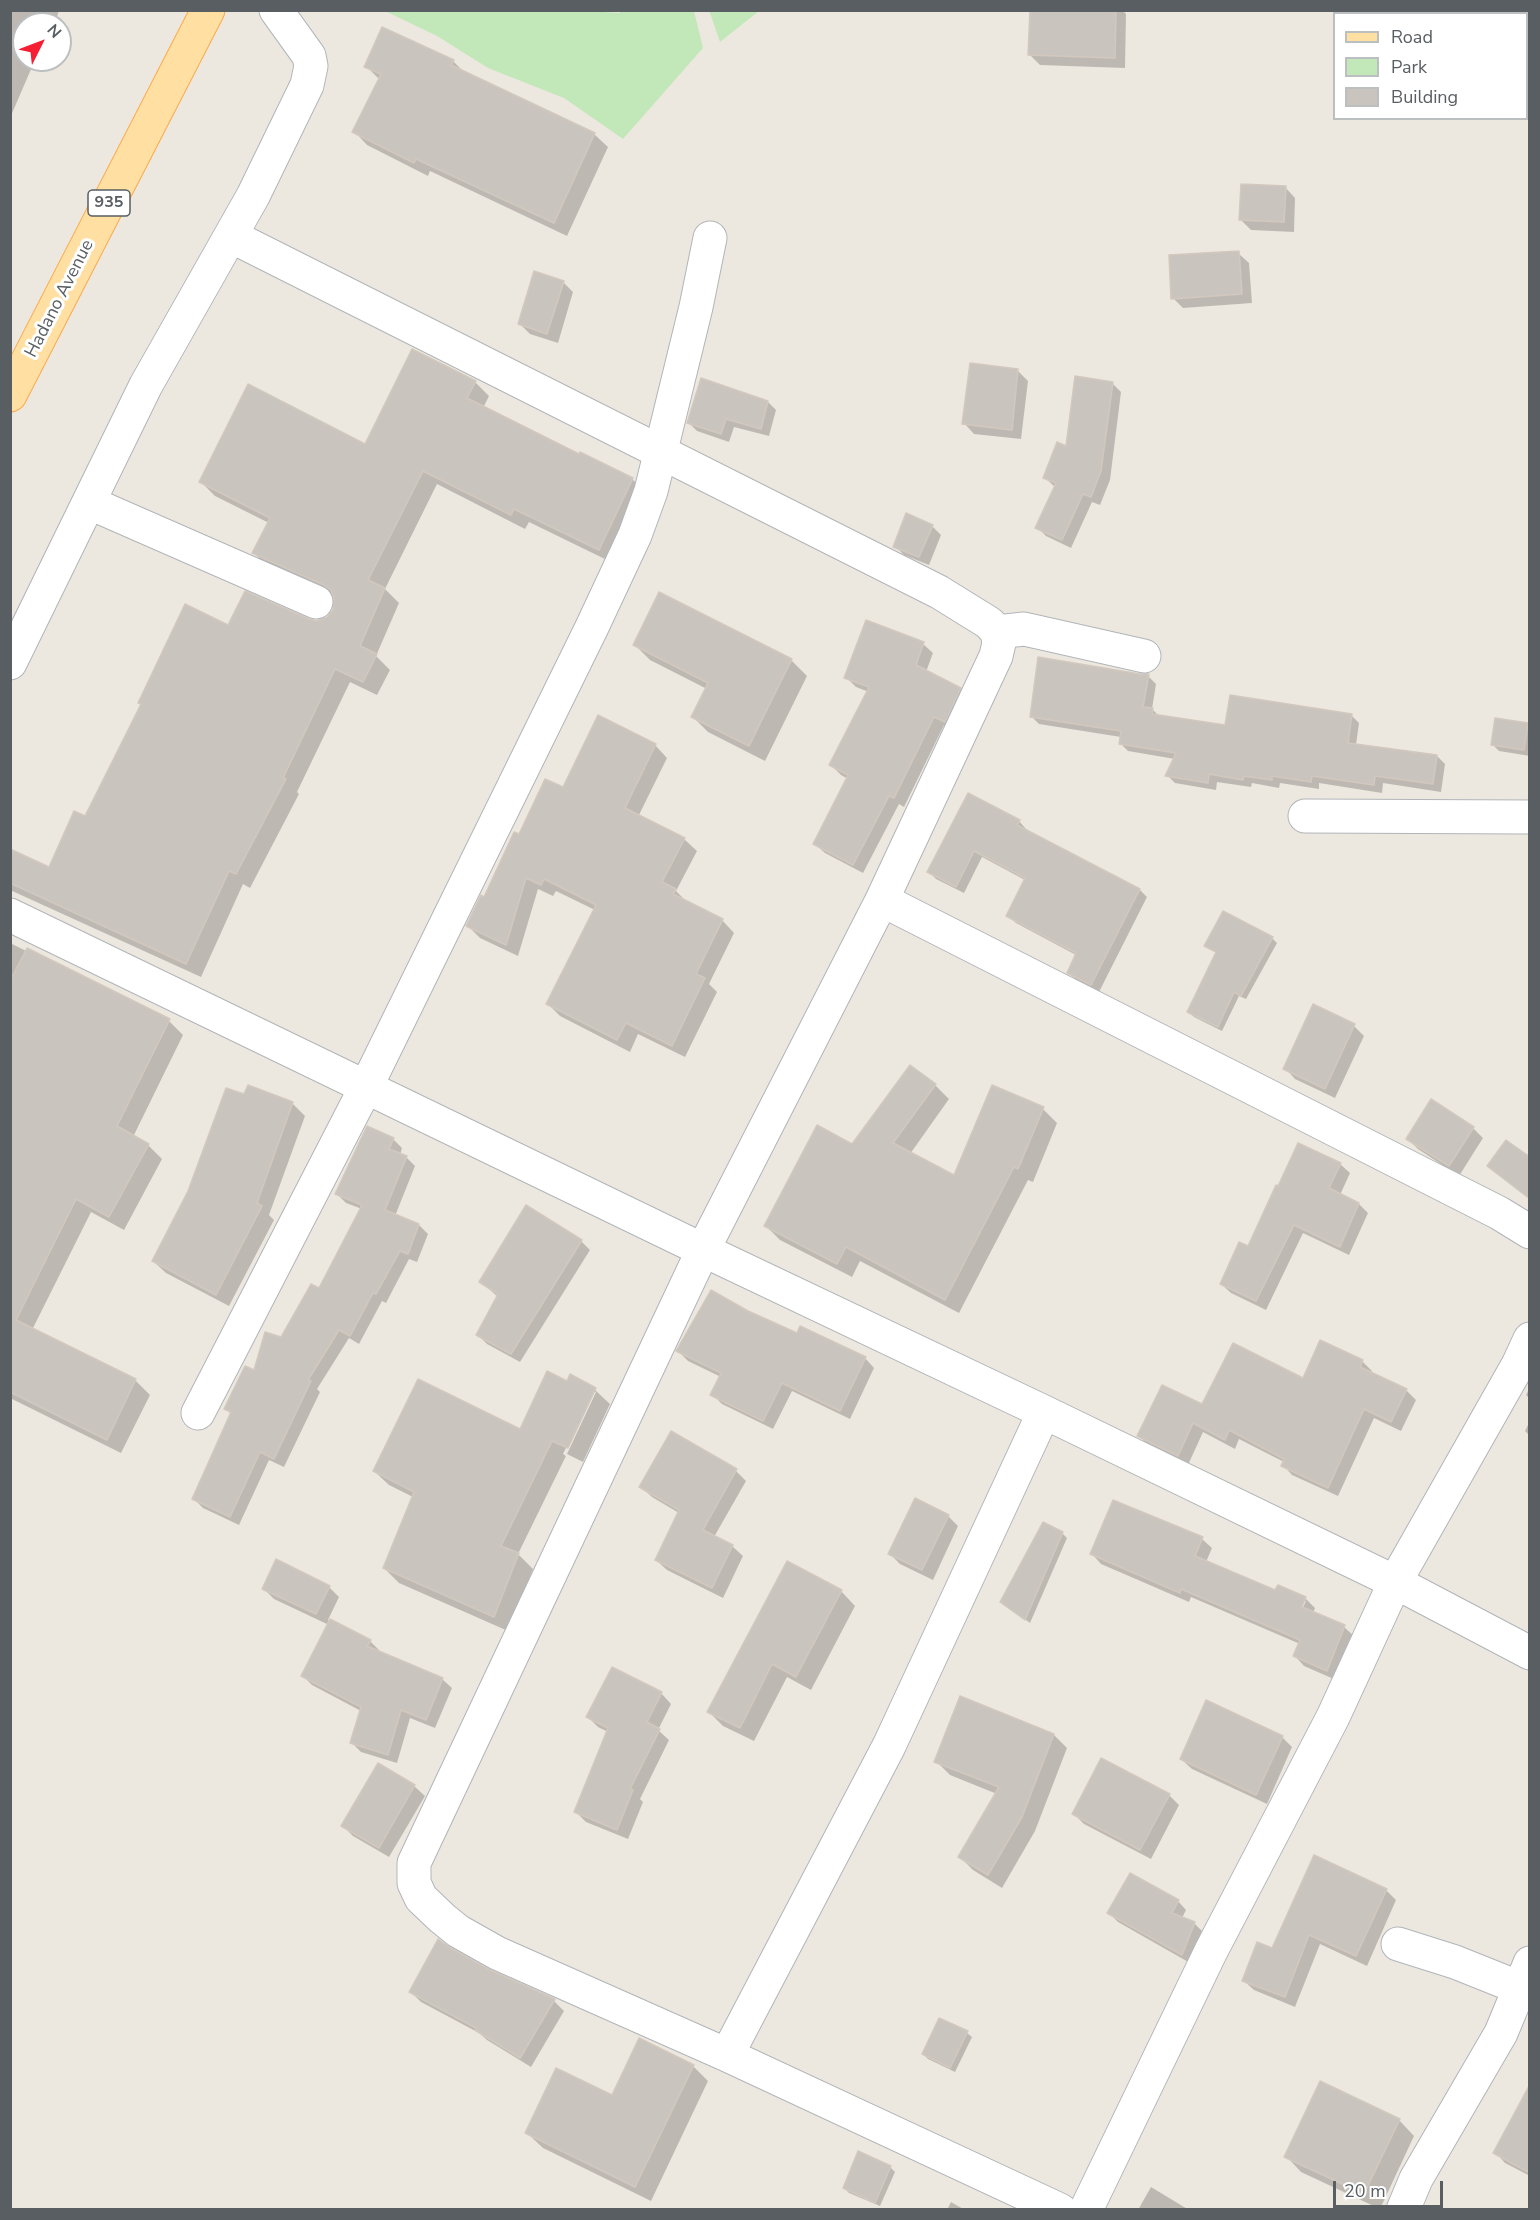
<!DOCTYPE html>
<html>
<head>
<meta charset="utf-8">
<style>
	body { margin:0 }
	#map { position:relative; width:1540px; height:2220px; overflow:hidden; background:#ede8df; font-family:"Nunito Sans",sans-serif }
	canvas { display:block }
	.frame { position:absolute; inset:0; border:12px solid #585e62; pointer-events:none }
	.legend { position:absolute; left:1333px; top:12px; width:195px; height:108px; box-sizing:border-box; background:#fff; border:2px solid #bcbfc0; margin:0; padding:8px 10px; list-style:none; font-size:18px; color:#585e62 }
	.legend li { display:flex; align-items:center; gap:12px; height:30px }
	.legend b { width:30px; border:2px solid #bcbfc0 }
	.north { position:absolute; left:12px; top:12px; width:60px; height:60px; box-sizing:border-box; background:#fff; border:2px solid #bcbfc0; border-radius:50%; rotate:48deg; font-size:16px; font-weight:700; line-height:24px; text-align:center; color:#585e62 }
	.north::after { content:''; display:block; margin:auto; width:21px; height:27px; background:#f51e33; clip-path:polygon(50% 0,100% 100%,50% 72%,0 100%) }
	.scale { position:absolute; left:1333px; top:2181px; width:110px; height:27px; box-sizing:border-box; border:3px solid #585e62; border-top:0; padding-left:8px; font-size:18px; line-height:21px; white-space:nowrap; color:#585e62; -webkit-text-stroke:4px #fff; paint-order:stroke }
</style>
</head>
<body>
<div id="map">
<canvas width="1540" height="2220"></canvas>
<div class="frame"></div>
<ul class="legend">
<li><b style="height:8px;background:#ffdfa2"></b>Road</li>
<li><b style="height:16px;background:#c2e7b9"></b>Park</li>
<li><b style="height:16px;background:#cac4bf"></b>Building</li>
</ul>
<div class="north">N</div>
<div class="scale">20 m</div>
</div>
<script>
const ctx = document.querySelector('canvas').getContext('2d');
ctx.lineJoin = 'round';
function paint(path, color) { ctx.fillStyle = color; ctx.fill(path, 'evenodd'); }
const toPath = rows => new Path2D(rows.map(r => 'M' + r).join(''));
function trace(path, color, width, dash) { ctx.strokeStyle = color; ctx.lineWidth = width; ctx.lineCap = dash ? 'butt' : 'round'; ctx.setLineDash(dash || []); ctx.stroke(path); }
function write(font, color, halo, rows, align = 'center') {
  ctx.font = font + ' "Nunito Sans",sans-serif'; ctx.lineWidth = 6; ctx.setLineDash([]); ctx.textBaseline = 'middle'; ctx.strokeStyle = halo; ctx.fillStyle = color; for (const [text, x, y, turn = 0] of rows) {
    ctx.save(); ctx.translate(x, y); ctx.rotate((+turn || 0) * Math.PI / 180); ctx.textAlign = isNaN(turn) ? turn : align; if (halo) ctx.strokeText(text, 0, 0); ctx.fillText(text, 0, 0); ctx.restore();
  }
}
const green = toPath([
	[569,10,620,13,621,10,694,11,703,48,623,139,564,98,488,68,437,36,385,11],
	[709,10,759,10,759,11,720,42]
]);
const shadow = toPath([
	[10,10,59,10,55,24,24,24,24,60,35,60,10,118],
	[1031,10,1122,10,1126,14,1125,68,1040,65,1030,55],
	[453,61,465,73,594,134,608,147,567,236,430,171,428,176,367,145,354,131,380,80,366,66],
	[1285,187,1295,198,1294,232,1251,230,1241,220],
	[1238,253,1249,263,1252,303,1183,308,1173,298],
	[563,282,573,292,558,343,530,334,520,324],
	[1018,371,1028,381,1021,439,974,434,964,423],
	[475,382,489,396,483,408,580,456,581,454,632,479,647,493,613,563,529,522,525,529,437,484,385,589,399,603,376,656,390,670,377,695,350,682,297,792,299,794,250,888,243,884,201,977,10,890,10,850,49,869,85,818,309,621,318,622,327,619,334,611,335,597,268,567,254,553,269,523,215,496,201,482,365,446],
	[1112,383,1121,392,1110,480,1100,505,1092,502,1071,548,1046,536,1037,527,1055,487,1045,478],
	[768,402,776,410,769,436,734,427,729,442,697,431,689,423],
	[932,526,941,535,929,565,904,555,895,546],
	[923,644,933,653,926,672,960,689,969,699,954,730,944,725,904,807,899,804,863,873,825,853,815,844,848,779,841,775,831,765,869,692,856,687,846,677],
	[635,645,791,660,807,676,765,761,708,732,693,717,707,689,650,660],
	[1148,676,1156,684,1152,709,1159,716,1227,727,1351,715,1359,723,1356,745,1437,756,1445,764,1441,792,1383,783,1382,793,1319,783,1319,789,1280,783,1279,788,1252,783,1251,787,1217,782,1216,790,1175,783,1167,775,1175,759,1128,751,1120,743,1121,737,1039,724,1031,716],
	[1496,719,1530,725,1530,756,1499,751,1492,744],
	[655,745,667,758,638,817,684,839,697,851,676,891,687,902,722,920,734,933,709,984,717,992,685,1057,638,1034,630,1052,560,1016,548,1004,595,910,556,891,553,896,538,889,518,956,480,938,468,926,519,836,563,789],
	[1019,821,1026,829,1025,831,1140,890,1147,897,1099,992,1076,980,1068,972,1076,955,1016,923,1008,916,1025,880,982,857,964,893,936,879,929,872],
	[1272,938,1277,943,1246,999,1239,996,1222,1031,1194,1017,1189,1012,1217,953,1206,946],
	[10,943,169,1021,183,1035,133,1137,148,1145,162,1159,124,1230,91,1212,33,1328,36,1332,136,1381,150,1395,121,1453,10,1398],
	[1354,1026,1364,1036,1335,1098,1295,1079,1285,1068],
	[935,1085,949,1099,910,1154,955,1177,1043,1109,1057,1123,1033,1182,1028,1180,959,1313,860,1261,852,1277,780,1240,766,1226,853,1146],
	[245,1096,292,1103,305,1116,269,1215,274,1220,229,1306,166,1273,153,1261],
	[1473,1128,1483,1138,1459,1176,1418,1149,1408,1139],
	[393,1139,402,1148,400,1155,406,1157,415,1166,395,1216,419,1225,428,1234,417,1262,409,1259,386,1303,382,1301,359,1344,349,1338,317,1389,320,1392,284,1467,269,1460,239,1525,203,1508,194,1499,232,1415,226,1409,319,1290,362,1209,346,1203,336,1193],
	[1340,1164,1350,1173,1340,1195,1359,1204,1368,1213,1349,1255,1303,1233,1266,1310,1231,1293,1221,1284,1249,1248],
	[581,1241,590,1250,520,1362,487,1344,478,1335,498,1297,481,1282],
	[798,1335,865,1358,874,1368,850,1419,792,1391,773,1429,722,1404,712,1394,721,1377,688,1361,678,1351],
	[1362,1361,1372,1371,1371,1374,1406,1390,1416,1400,1401,1431,1374,1418,1338,1496,1292,1475,1283,1465,1284,1462,1239,1439,1235,1449,1203,1432,1188,1465,1149,1446,1139,1436,1202,1406,1304,1380],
	[1530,1387,1530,1399,1526,1395],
	[595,1390,610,1404,583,1462,567,1454,596,1392,593,1392,563,1454,566,1456,518,1554,533,1569,508,1631,399,1583,384,1568,413,1497,389,1485,374,1471,521,1431],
	[1530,1421,1530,1436,1525,1431],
	[672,1433,736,1471,746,1481,714,1537,732,1546,743,1556,723,1598,667,1570,656,1560,679,1513,652,1497,641,1487],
	[948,1516,958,1526,933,1580,900,1564,890,1554],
	[1062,1533,1067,1538,1030,1623,1002,1602],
	[1202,1539,1212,1548,1206,1562,1276,1592,1305,1598,1315,1608,1313,1613,1344,1627,1354,1636,1336,1680,1304,1666,1295,1656,1300,1644,1191,1597,1189,1602,1101,1564,1092,1554],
	[1303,1601,1306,1601,1300,1614],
	[329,1587,339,1597,328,1620,370,1641,379,1650,378,1652,442,1679,452,1688,435,1728,410,1718,397,1763,361,1752,352,1743,361,1711,312,1685,303,1676,329,1625,274,1599,264,1589],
	[841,1591,855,1606,811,1690,787,1677,754,1741,723,1726,709,1712],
	[661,1693,671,1704,658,1730,669,1740,640,1799,643,1802,628,1839,586,1822,576,1812,608,1732,598,1727,588,1717],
	[1054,1735,1067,1748,1035,1831,1002,1888,973,1870,959,1856,997,1794,950,1775,936,1761],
	[1282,1737,1292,1747,1267,1804,1192,1769,1181,1759],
	[414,1786,425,1796,389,1857,353,1836,343,1826],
	[1169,1795,1179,1805,1151,1859,1084,1824,1074,1814],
	[1386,1890,1396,1900,1367,1966,1320,1944,1295,2007,1254,1990,1243,1980,1273,1950],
	[1178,1901,1186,1910,1182,1918,1194,1923,1203,1932,1190,1963,1118,1922,1109,1913],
	[487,1971,554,2001,564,2011,531,2067,487,2040,479,2033,421,2002,411,1992],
	[967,2033,972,2037,955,2072,928,2059,923,2054],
	[693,2066,708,2081,651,2201,543,2148,527,2133],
	[1530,2103,1530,2176,1505,2163,1495,2152],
	[1399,2120,1414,2136,1380,2209,1301,2172,1286,2156],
	[890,2167,895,2172,880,2206,849,2193,844,2188],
	[1151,2187,1189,2210,1138,2210],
	[951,2202,965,2210,947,2210]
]);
const building = toPath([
	[1030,10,1116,10,1115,58,1028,55,1030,10],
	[382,27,454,60,451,65,595,133,554,223,416,159,414,163,352,132,381,74,364,67,382,27],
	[1241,184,1286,186,1284,222,1239,220,1241,184],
	[1239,251,1242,294,1171,299,1169,255,1239,251],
	[534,271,564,281,547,334,518,324,534,271],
	[412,349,476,381,467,398,579,454,580,452,633,478,599,550,514,509,511,515,423,471,368,580,385,588,360,646,377,654,363,682,335,669,283,778,286,779,236,874,229,871,186,964,10,883,10,849,49,867,74,811,85,816,141,704,138,703,185,604,228,625,245,591,309,619,317,621,327,617,333,610,334,599,331,590,324,585,252,553,270,518,199,482,248,384,365,444,412,349],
	[970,363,1018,369,1012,430,962,424,970,363],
	[1075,376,1113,382,1101,471,1091,497,1083,494,1062,540,1035,528,1056,483,1043,478,1057,442,1066,446,1075,376],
	[701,378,768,401,761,429,726,419,721,434,687,423,701,378],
	[906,513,933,525,919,557,893,547,906,513],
	[659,592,792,659,749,746,691,717,708,683,633,645,659,592],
	[866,620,924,642,916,665,961,688,945,722,934,717,894,798,889,796,853,865,813,844,848,775,829,765,869,687,844,678,866,620],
	[1038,657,1140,674,1149,674,1143,707,1153,708,1152,714,1225,725,1230,695,1352,714,1348,743,1437,755,1433,784,1375,776,1374,785,1312,776,1311,782,1272,776,1272,780,1244,776,1243,780,1209,774,1208,783,1165,776,1176,753,1119,744,1121,731,1030,717,1038,657],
	[598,715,656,744,625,808,685,838,662,882,676,889,673,894,723,919,696,974,705,978,672,1046,626,1023,617,1040,546,1004,596,905,544,879,541,885,526,878,506,945,466,926,481,895,484,897,514,832,519,834,545,779,563,787,598,715],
	[1495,718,1528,723,1524,750,1491,745,1495,718],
	[968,793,1020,820,1017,825,1140,889,1091,985,1067,973,1076,953,1006,916,1025,878,974,851,956,887,927,872,968,793],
	[1223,911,1273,937,1241,996,1234,992,1218,1027,1187,1012,1216,952,1204,946,1223,911],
	[27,948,170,1019,117,1126,149,1144,109,1217,76,1199,16,1320,136,1379,107,1440,10,1392,10,981,27,948],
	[1313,1004,1355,1024,1325,1089,1283,1069,1313,1004],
	[910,1065,936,1084,893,1143,954,1175,992,1085,1044,1107,1018,1169,1014,1167,945,1300,846,1247,837,1264,764,1226,817,1125,852,1144,910,1065],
	[248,1085,293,1102,257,1203,262,1206,216,1295,152,1261,188,1191,226,1088,244,1094,248,1085],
	[1431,1099,1474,1127,1449,1166,1406,1139,1431,1099],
	[367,1126,394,1138,389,1149,407,1156,385,1210,419,1224,408,1254,400,1251,376,1294,373,1293,350,1336,339,1330,308,1380,311,1381,274,1459,260,1452,230,1517,192,1499,231,1412,224,1409,245,1366,254,1370,265,1332,281,1337,311,1284,319,1288,362,1205,335,1194,367,1126],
	[1506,1140,1530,1157,1530,1199,1487,1166,1506,1140],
	[1298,1143,1341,1163,1329,1188,1359,1203,1340,1247,1294,1225,1256,1301,1220,1284,1239,1242,1248,1246,1276,1185,1278,1186,1298,1143],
	[526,1205,582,1240,511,1354,476,1335,498,1294,479,1282,526,1205],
	[711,1290,748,1311,797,1333,800,1326,866,1357,840,1411,782,1383,763,1421,710,1395,721,1373,676,1351,711,1290],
	[1320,1340,1363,1360,1360,1367,1407,1389,1391,1422,1364,1409,1328,1488,1281,1466,1284,1459,1229,1430,1225,1440,1193,1423,1178,1456,1137,1436,1162,1385,1202,1404,1233,1343,1303,1378,1320,1340],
	[547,1371,567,1381,570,1374,596,1388,568,1448,552,1441,501,1546,519,1553,494,1617,383,1568,414,1492,373,1471,418,1379,520,1429,547,1371],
	[671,1431,737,1469,703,1530,733,1545,712,1588,655,1560,679,1510,639,1487,671,1431],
	[915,1498,949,1515,922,1570,888,1554,915,1498],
	[1113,1500,1203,1537,1195,1556,1275,1590,1278,1585,1306,1597,1302,1607,1345,1625,1327,1671,1293,1656,1300,1640,1181,1589,1180,1593,1090,1554,1113,1500],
	[1043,1522,1063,1532,1025,1620,1000,1602,1043,1522],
	[276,1559,330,1586,316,1614,262,1589,276,1559],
	[787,1561,842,1590,796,1677,772,1664,740,1728,707,1712,787,1561],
	[330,1619,371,1640,367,1646,443,1678,426,1720,401,1710,388,1755,350,1743,361,1707,301,1676,330,1619],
	[612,1667,662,1692,647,1722,660,1729,630,1789,633,1790,617,1830,574,1812,608,1728,586,1717,612,1667],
	[960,1696,1054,1734,1022,1817,988,1875,958,1857,999,1787,934,1762,960,1696],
	[1206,1700,1283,1736,1256,1795,1180,1759,1206,1700],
	[1101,1758,1170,1794,1140,1850,1072,1814,1101,1758],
	[378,1763,415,1785,379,1848,341,1826,378,1763],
	[1314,1855,1387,1889,1356,1956,1309,1935,1285,1997,1242,1981,1257,1942,1272,1948,1314,1855],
	[1130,1873,1179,1900,1172,1913,1195,1922,1182,1955,1107,1913,1130,1873],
	[438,1939,449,1947,488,1969,555,1999,520,2058,475,2030,476,2028,409,1992,438,1939],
	[939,2018,968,2031,950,2068,922,2054,939,2018],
	[639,2038,694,2065,635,2187,525,2133,556,2068,612,2095,639,2038],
	[1320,2081,1400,2119,1364,2194,1284,2157,1320,2081],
	[1530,2084,1530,2173,1493,2153,1530,2084],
	[858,2151,891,2166,875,2203,843,2188,858,2151]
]);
const minor = toPath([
	[231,236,939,592,989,623,997,632,999,643,996,656,882,900,703,1250,414,1863,414,1883,421,1898,442,1918,458,1931,497,1953,727,2055,1060,2210],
	[90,503,316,602],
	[997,632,1024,629,1144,656],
	[10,663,146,385,253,196,307,85,311,66,309,56,276,10],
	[1305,816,1530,817],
	[882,900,1499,1213,1530,1232],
	[10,915,703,1250,1044,1412,1395,1582,1530,1653],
	[198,1413,366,1087,592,627,635,535,651,491,696,307,710,238],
	[1398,1944,1455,1962,1520,1988],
	[727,2055,889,1746,1044,1412],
	[1086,2210,1211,1951,1333,1717,1395,1582,1518,1365,1530,1339],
	[1403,2210,1416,2179,1501,2033,1530,1963]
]);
const major = toPath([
	[10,395,208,10]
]);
const shields = [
	[109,203,42]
];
const shieldNames = [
	["935",109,203]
];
const streetNames = [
	["Hadano Avenue",60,299,-63]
];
paint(green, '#c2e7b9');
paint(shadow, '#0003');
paint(building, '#cac4bf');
trace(building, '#d2c8be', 1.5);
trace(minor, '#b1b5b9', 35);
trace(major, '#fbaa4b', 35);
trace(minor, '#fff', 33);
trace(major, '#ffdfa2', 33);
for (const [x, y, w] of shields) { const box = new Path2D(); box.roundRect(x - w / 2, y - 13, w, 26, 4.5); ctx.fillStyle = '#fff'; ctx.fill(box); trace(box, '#585e62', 1.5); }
write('bold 16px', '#585e62', null, shieldNames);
write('18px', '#585e62', '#fff', streetNames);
</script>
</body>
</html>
